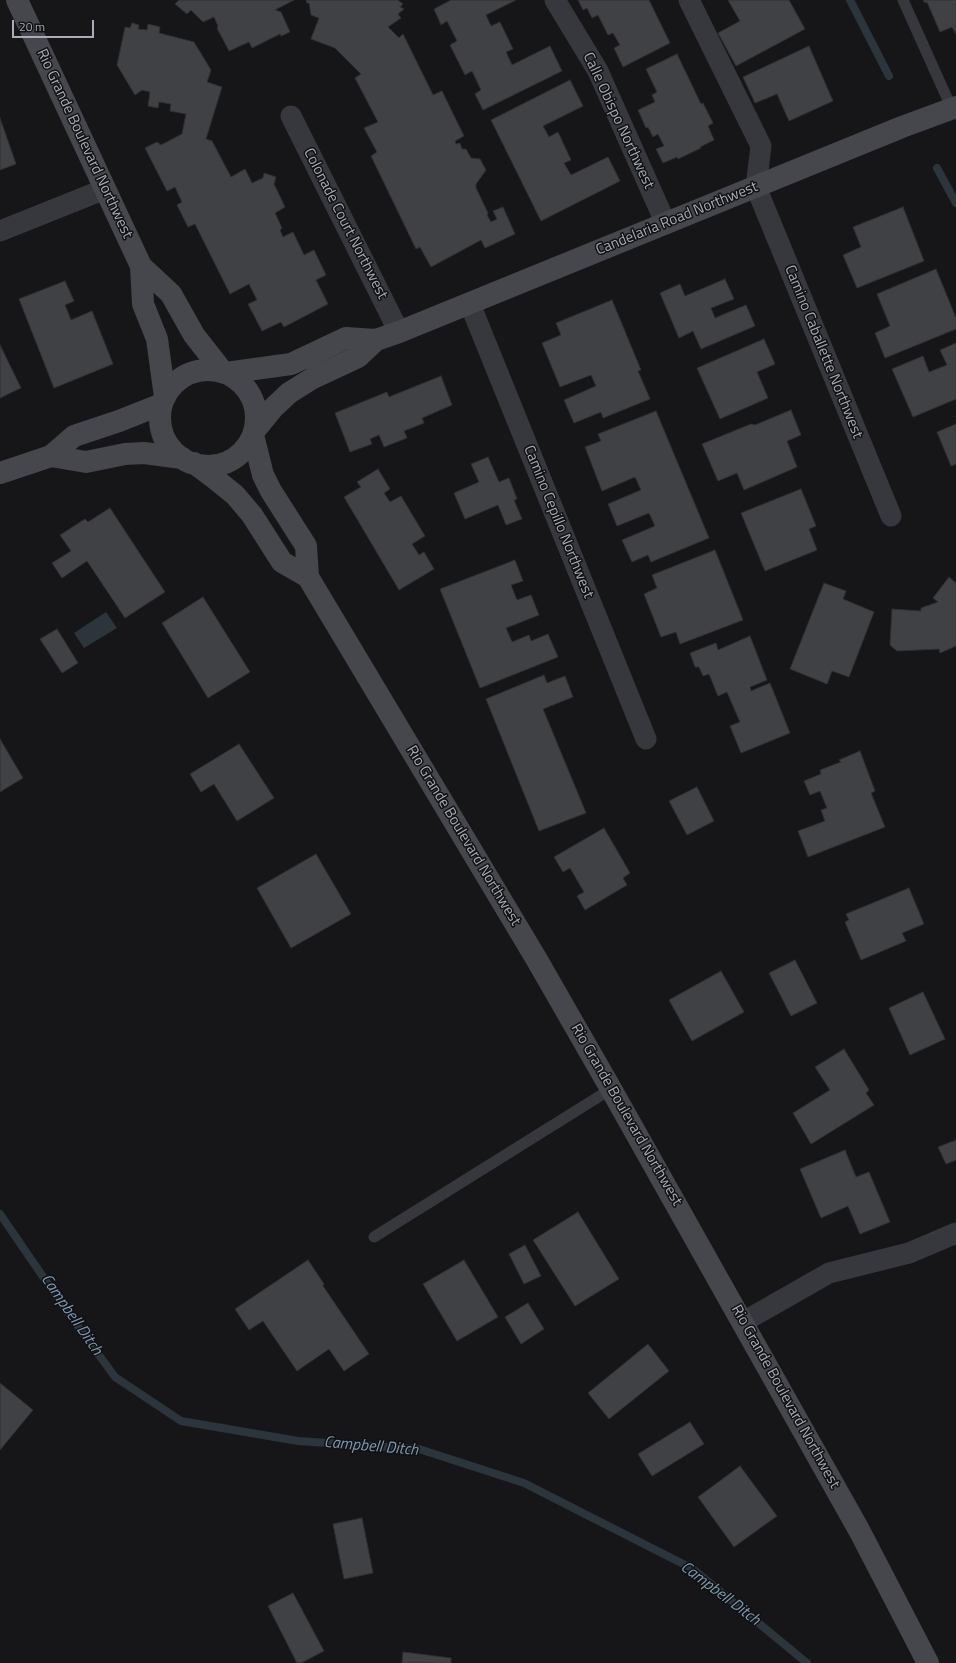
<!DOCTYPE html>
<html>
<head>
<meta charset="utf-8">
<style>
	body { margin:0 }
	#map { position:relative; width:956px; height:1663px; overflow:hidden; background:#161618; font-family:"Titillium Web",sans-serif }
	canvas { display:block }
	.scale { position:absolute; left:12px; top:20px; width:82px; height:18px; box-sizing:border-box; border:2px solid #a8adb8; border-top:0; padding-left:5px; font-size:12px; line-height:14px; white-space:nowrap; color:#a8adb8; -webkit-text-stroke:3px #111113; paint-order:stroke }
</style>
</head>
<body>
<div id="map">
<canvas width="956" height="1663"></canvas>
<div class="scale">20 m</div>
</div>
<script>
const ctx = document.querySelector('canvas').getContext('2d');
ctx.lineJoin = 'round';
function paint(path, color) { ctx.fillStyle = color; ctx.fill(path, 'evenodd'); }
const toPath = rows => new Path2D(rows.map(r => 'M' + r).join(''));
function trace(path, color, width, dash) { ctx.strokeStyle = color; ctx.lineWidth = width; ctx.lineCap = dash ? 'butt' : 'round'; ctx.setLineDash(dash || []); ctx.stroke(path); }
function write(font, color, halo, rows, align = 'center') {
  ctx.font = font + ' "Titillium Web",sans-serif'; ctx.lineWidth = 3; ctx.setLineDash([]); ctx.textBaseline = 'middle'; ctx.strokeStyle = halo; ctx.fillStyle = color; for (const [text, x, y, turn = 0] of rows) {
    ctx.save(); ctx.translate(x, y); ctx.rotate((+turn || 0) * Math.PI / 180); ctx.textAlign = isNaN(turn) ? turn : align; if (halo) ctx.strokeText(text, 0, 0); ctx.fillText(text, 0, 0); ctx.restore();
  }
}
const water = toPath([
	[106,612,117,628,84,648,74,633]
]);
const stream = toPath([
	[850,0,889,76],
	[937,168,956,203],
	[0,1214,61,1303,115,1377,181,1421,298,1441,419,1449,524,1483,693,1569,807,1663]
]);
const building = toPath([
	[179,0,294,0,275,10,281,12,290,32,281,36,280,34,252,48,249,42,229,51,217,28,218,26,214,17,203,22,191,10,187,14,175,4,179,0],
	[306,0,398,0,403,4,400,7,404,9,398,14,401,18,388,27,399,38,403,34,433,95,442,91,464,136,455,141,456,144,460,143,462,149,466,149,471,158,480,159,486,170,476,184,476,188,488,213,487,215,491,222,497,219,493,211,503,207,515,234,485,248,481,240,431,267,420,247,416,249,371,156,377,152,364,128,378,122,355,78,361,74,335,48,311,39,319,18,311,15,309,3,307,3,306,0],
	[451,0,516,0,486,15,491,26,500,22,513,49,506,52,512,65,550,46,562,71,483,110,475,94,481,90,472,71,465,75,450,45,457,41,447,21,441,25,434,9,451,0],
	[578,0,649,0,670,43,623,67,614,48,620,45,613,33,608,35,598,15,592,18,587,8,583,10,578,0],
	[728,0,789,0,805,29,736,66,718,33,740,21,728,0],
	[923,0,956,0,956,34,952,27,940,32,927,2,925,3,923,0],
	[132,23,139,25,138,29,147,30,148,24,160,27,159,33,194,42,211,70,207,82,222,87,206,139,212,141,231,177,245,169,252,183,263,178,264,173,276,177,274,184,285,207,275,213,282,228,280,230,283,237,293,232,304,255,314,250,326,275,316,280,328,304,284,327,281,322,262,331,248,304,257,300,249,284,230,294,195,224,188,227,177,205,182,202,175,187,167,191,145,148,157,142,161,145,182,134,186,114,170,111,171,104,159,102,158,108,148,106,150,92,142,90,135,95,117,65,125,27,130,28,132,23],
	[809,46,833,101,789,121,777,94,755,103,743,77,809,46],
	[677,54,701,104,703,103,713,123,708,126,714,140,700,147,701,148,678,159,677,157,663,163,656,149,664,146,658,134,653,137,648,127,646,128,638,110,655,102,652,95,657,92,646,69,677,54],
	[570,80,583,106,543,126,549,137,558,132,571,160,564,163,571,175,608,157,620,181,541,221,491,120,570,80],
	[0,118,16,164,0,170,0,118],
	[903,207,924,261,857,288,843,255,861,247,853,227,903,207],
	[936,269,956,318,956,329,885,358,875,333,890,326,877,294,936,269],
	[725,279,734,299,711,308,715,318,746,305,755,326,701,349,693,331,679,338,660,293,680,284,685,296,725,279],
	[65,281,74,301,65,305,71,320,92,311,113,364,54,388,19,299,65,281],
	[612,300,641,370,638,371,650,399,603,418,601,412,574,423,564,400,596,386,591,375,560,387,542,343,561,335,556,323,612,300],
	[764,339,775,364,757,372,768,398,720,419,697,368,764,339],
	[956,343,956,399,913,417,892,369,923,356,929,372,947,365,940,350,956,343],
	[0,345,21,388,0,398,0,345],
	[441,376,452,405,422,418,424,423,404,431,407,438,384,447,379,435,370,439,372,444,350,452,335,413,387,392,389,397,441,376],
	[791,410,801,435,787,441,797,467,744,490,737,473,718,481,702,444,751,424,755,425,791,410],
	[656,411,709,538,651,562,648,555,632,562,622,540,655,526,649,513,617,526,608,504,641,490,635,477,602,491,585,447,601,441,598,434,656,411],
	[956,424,956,464,951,466,937,432,956,424],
	[488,457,499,482,509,478,517,499,514,500,522,519,506,525,498,505,465,519,454,493,479,482,471,464,488,457],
	[378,469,390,489,384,493,390,502,401,496,425,536,412,544,419,555,424,552,434,569,399,590,344,497,361,487,357,482,378,469],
	[801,489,816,526,809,529,817,550,765,571,741,513,801,489],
	[110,508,165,592,125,618,87,561,62,578,52,563,71,551,60,535,85,519,88,522,110,508],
	[715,550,743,620,680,644,676,632,661,637,644,594,657,588,652,575,715,550],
	[515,560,523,581,511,585,517,600,531,595,539,615,506,628,512,642,529,635,531,641,548,634,558,657,480,688,440,589,515,560],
	[949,577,956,583,956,646,940,653,939,649,897,651,890,645,892,609,921,611,921,608,938,602,933,598,949,577],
	[824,583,846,591,843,599,874,612,849,677,832,671,827,684,790,669,824,583],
	[203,597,250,672,208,698,162,623,203,597],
	[57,629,78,663,62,673,40,639,57,629],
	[750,636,767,680,750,687,751,691,770,683,790,733,741,753,730,726,740,722,727,692,718,696,709,674,703,676,699,667,695,667,690,653,716,643,718,650,750,636],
	[544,675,547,683,565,676,573,697,543,709,586,813,539,831,486,699,544,675],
	[0,739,23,778,0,792,0,739],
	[239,744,274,798,237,821,214,784,201,792,190,774,239,744],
	[860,751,875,791,871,793,885,827,808,857,798,831,825,821,821,810,827,808,820,791,810,795,804,781,821,774,820,770,841,762,839,760,860,751],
	[697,787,714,821,687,835,669,801,697,787],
	[604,828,630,873,623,878,627,885,585,910,577,896,584,892,570,868,563,872,554,857,604,828],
	[316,854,351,914,291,948,257,888,316,854],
	[909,888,924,924,902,933,906,941,861,960,845,922,849,920,846,914,909,888],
	[795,960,817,1003,791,1016,769,973,795,960],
	[721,971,744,1012,692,1041,669,1000,721,971],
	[923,992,945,1039,910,1055,889,1008,923,992],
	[844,1049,869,1090,866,1093,874,1105,811,1144,793,1113,830,1090,815,1067,844,1049],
	[956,1140,956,1160,946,1164,938,1147,956,1140],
	[845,1150,856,1177,869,1172,890,1222,860,1234,848,1206,821,1218,800,1169,845,1150],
	[578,1212,619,1279,575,1306,533,1240,578,1212],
	[525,1245,541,1276,524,1284,509,1254,525,1245],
	[308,1260,324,1284,323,1286,369,1354,344,1371,329,1349,297,1371,263,1321,249,1330,235,1309,308,1260],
	[464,1260,498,1317,457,1341,423,1284,464,1260],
	[528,1303,544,1329,521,1344,505,1317,528,1303],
	[648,1344,669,1371,609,1419,588,1393,648,1344],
	[0,1383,33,1410,0,1450,0,1383],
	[690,1422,704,1444,652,1476,638,1454,690,1422],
	[740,1466,777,1516,734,1547,698,1497,740,1466],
	[362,1518,373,1573,344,1579,333,1524,362,1518],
	[293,1593,324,1651,301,1663,297,1663,268,1606,293,1593],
	[403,1652,451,1658,451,1663,402,1663,403,1652]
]);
const lane = toPath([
	[903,0,952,109],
	[374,1237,611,1089]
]);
const street = toPath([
	[555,0,598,71,666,224],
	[689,0,761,146,756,187,891,516],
	[291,116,399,332],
	[0,231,105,189],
	[470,304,646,739],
	[743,1322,829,1273,909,1253,956,1233]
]);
const secondary = toPath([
	[17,0,141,266,171,294,194,335,223,372],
	[141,266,143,304,157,339,165,397],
	'160 418a48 48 0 1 1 96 0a48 48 0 1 1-96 0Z',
	[226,373,291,364,346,338,376,340,399,332,902,127,956,107],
	[255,430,273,408,289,393,313,378,358,357,376,340],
	[253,435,263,475,271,491,306,546,308,577,537,960,611,1089,859,1530,928,1663],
	[51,456,86,462,125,454,144,453,182,458],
	[194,463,214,478,235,495,252,515,282,562,308,577],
	[0,473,51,456,74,436,119,421,162,404]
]);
const streetNames = [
	["Calle Obispo Northwest",618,121,65],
	["Rio Grande Boulevard Northwest",84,144,65],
	["Candelaria Road Northwest",677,219,-22],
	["Colonade Court Northwest",345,224,63],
	["Camino Caballette Northwest",823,352,68],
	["Camino Cepillo Northwest",558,522,68],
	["Rio Grande Boulevard Northwest",463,836,59],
	["Rio Grande Boulevard Northwest",626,1115,60],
	["Rio Grande Boulevard Northwest",785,1397,61]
];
const waterNames = [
	["Campbell Ditch",71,1315,55],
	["Campbell Ditch",371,1447,5],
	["Campbell Ditch",720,1594,37]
];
paint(water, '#2c353c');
trace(stream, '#2c353c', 8);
paint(building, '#404145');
trace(building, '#303034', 1);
trace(lane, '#37383d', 11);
trace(street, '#37383d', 21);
trace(secondary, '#45474d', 22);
write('15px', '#a8adb8', '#111113', streetNames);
write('italic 16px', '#7f9bb3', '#111113', waterNames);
</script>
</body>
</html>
